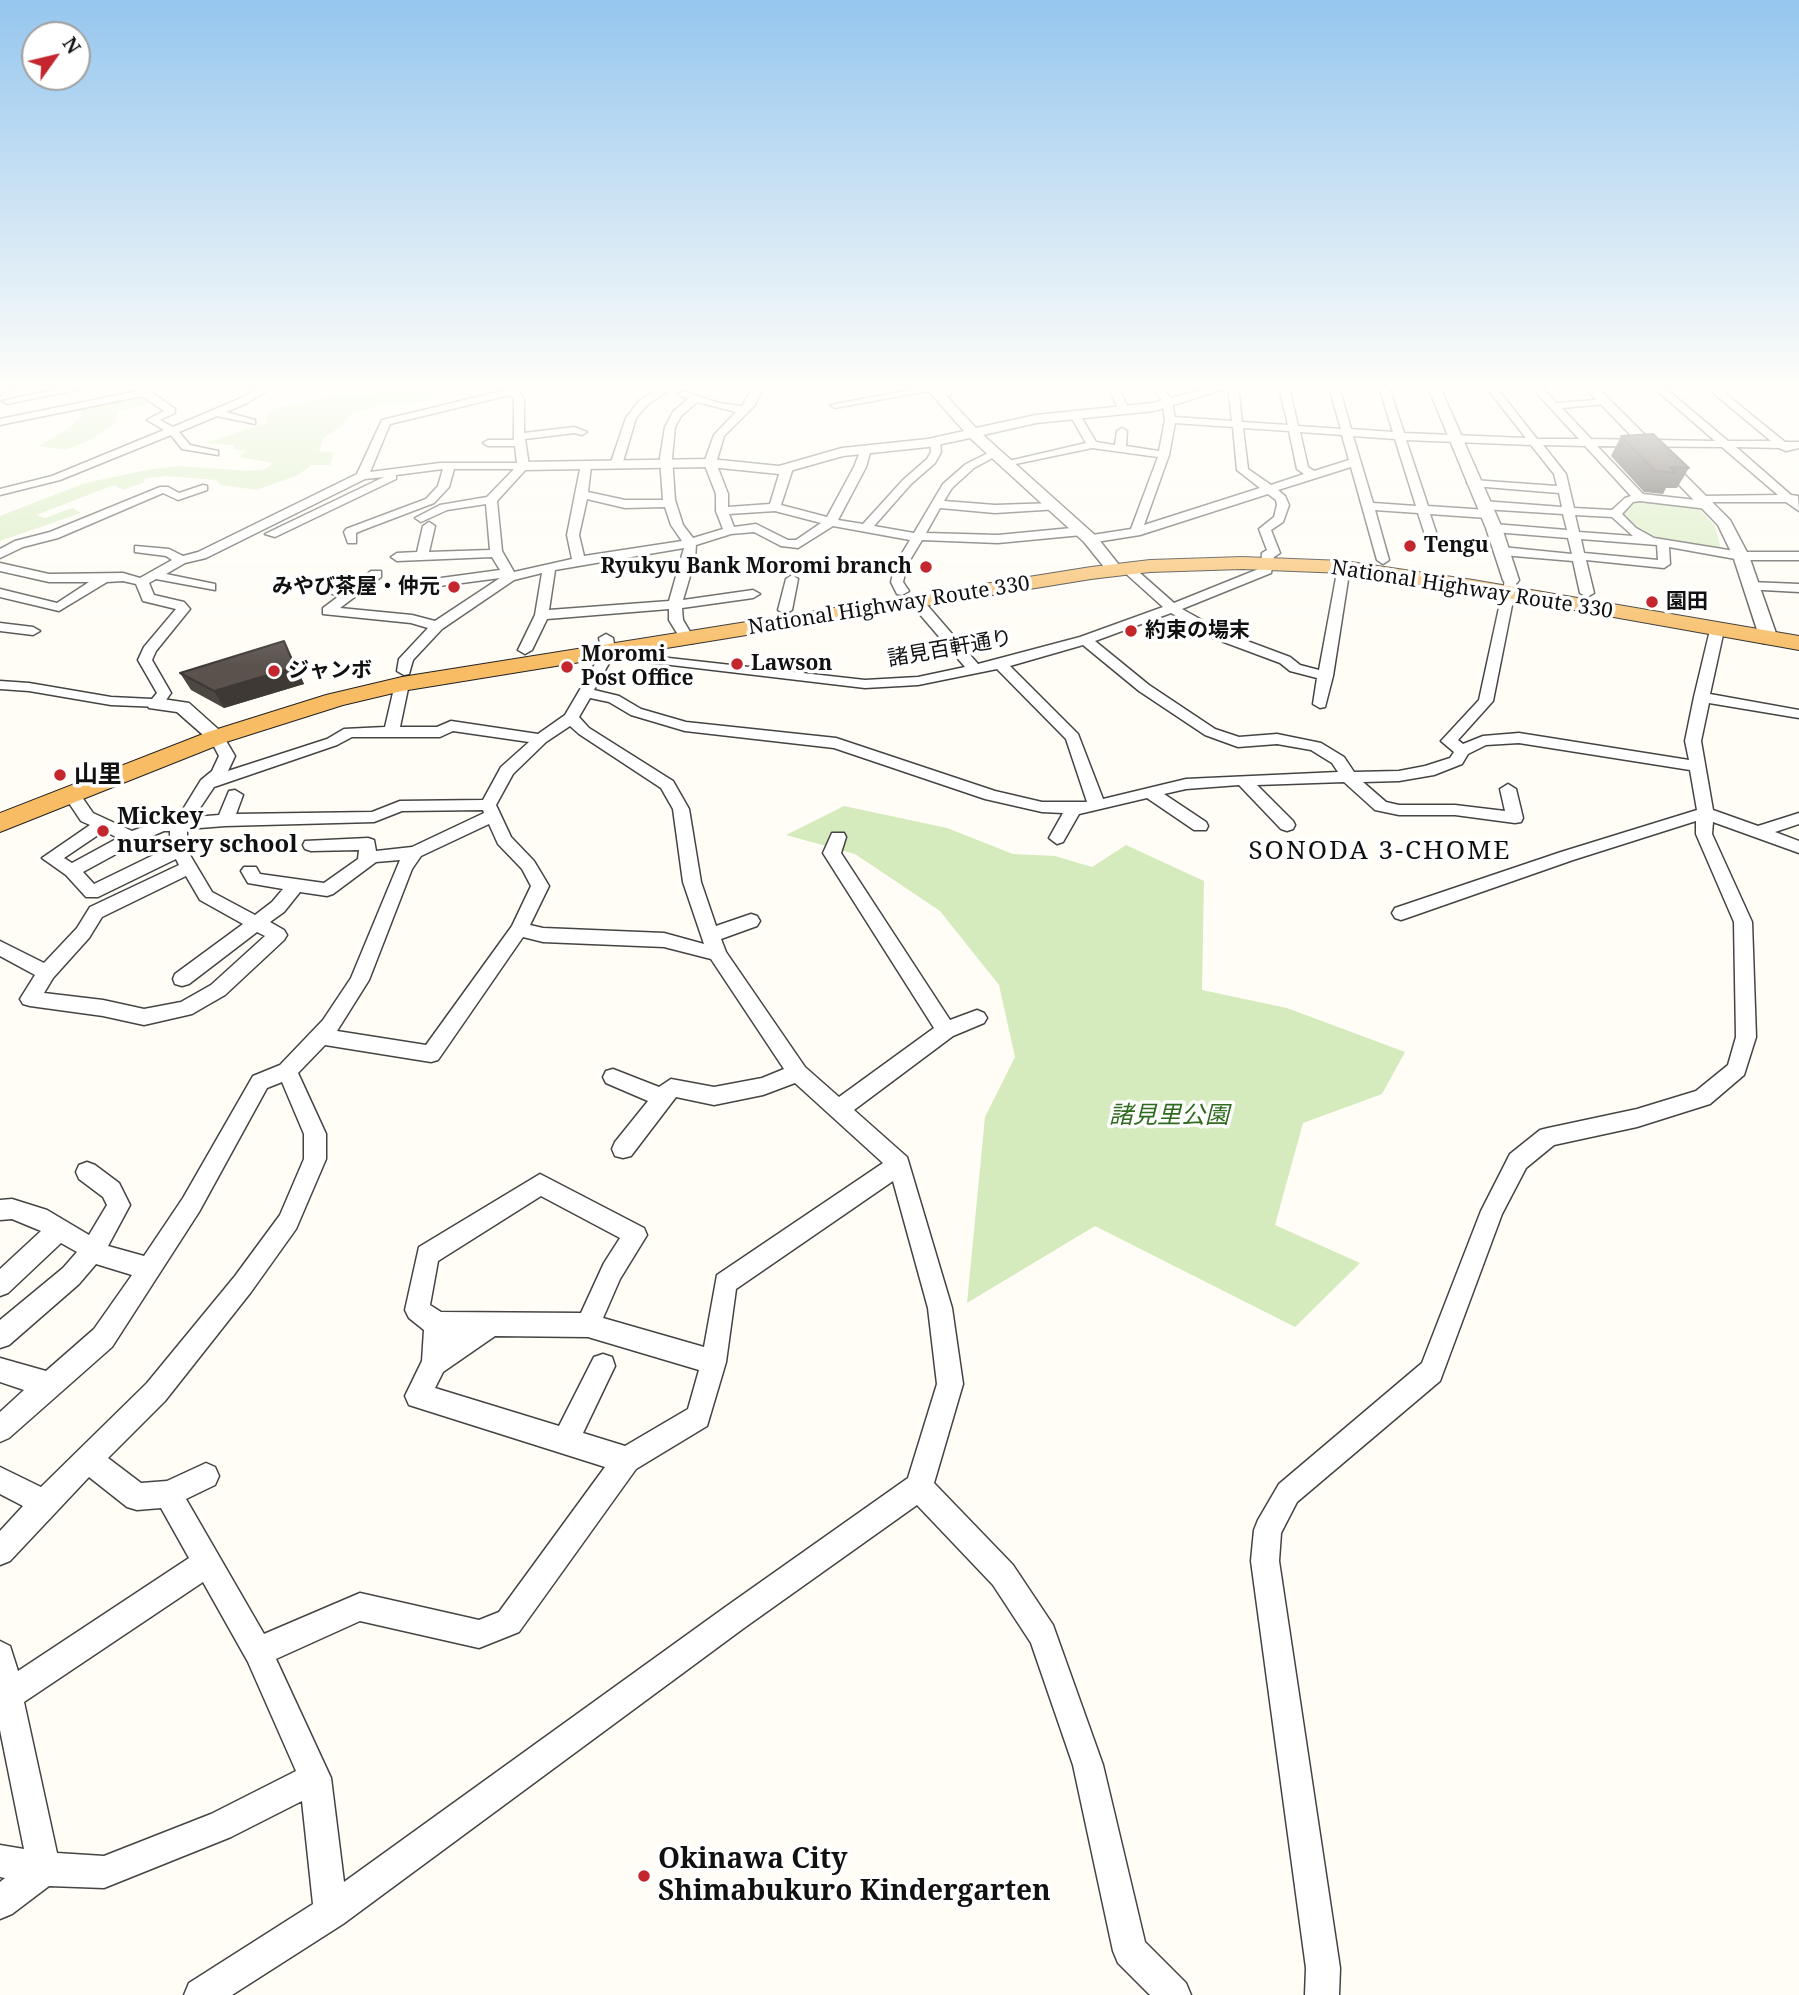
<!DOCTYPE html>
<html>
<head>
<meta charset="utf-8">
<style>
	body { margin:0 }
	#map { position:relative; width:1799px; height:1995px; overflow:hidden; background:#fffdf5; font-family:"Noto Serif",serif }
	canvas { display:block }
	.north { position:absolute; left:21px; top:21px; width:70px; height:70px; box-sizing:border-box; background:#fff; border:2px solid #a0a0a0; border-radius:50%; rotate:56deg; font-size:19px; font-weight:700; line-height:28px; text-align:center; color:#111 }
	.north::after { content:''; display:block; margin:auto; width:24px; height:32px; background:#c4262e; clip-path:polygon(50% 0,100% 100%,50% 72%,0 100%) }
</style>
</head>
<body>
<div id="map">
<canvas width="1799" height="1995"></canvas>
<div class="north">N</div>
</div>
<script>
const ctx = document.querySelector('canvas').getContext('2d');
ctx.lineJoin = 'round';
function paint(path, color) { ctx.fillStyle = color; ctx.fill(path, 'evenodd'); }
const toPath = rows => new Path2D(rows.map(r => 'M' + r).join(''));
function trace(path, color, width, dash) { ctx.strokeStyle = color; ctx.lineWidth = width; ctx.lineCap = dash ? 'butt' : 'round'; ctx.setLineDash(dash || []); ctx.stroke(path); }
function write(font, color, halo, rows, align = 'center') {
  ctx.font = font + ' "Noto Serif","Noto Sans JP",serif'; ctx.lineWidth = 7; ctx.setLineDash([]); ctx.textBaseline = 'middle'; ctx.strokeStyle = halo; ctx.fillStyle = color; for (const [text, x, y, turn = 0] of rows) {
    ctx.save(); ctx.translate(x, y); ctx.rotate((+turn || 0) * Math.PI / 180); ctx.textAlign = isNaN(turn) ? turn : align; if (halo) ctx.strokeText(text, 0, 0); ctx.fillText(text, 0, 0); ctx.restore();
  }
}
const green = toPath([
	[372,387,446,387,423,395,428,399,409,406,388,403,352,413,342,426,323,438,319,451,333,453,330,465,311,465,298,475,257,490,221,485,216,480,166,476,143,479,145,482,123,490,114,485,36,515,45,518,72,508,81,513,0,541,0,516,85,483,152,469,179,466,252,471,265,469,273,463,239,457,246,451,233,449,235,445,204,443,267,423,267,411,312,400,349,395,354,398,371,394],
	[136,395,150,404,118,412,115,424,92,439,65,450,39,446,68,429,80,417,81,408],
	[1641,501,1696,506,1715,526,1721,549,1659,540,1646,535,1623,519,1624,511,1632,503],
	[844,806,947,828,1013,854,1055,856,1092,867,1126,845,1204,881,1202,990,1287,1008,1405,1052,1382,1094,1303,1123,1275,1225,1360,1263,1295,1327,1095,1226,967,1303,985,1117,1015,1057,999,985,940,911,855,854,786,835]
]);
const minor = toPath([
	[67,387,89,387,7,404,2,401,67,387],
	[135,387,145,387,175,409,175,413,160,420,173,427,239,399,260,387,272,387,247,403,226,412,255,420,255,424,217,416,179,432,190,445,218,451,218,455,182,449,171,435,60,480,0,495,0,489,52,476,164,430,147,420,164,411,142,396,0,425,0,419,138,391,135,387],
	[504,387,518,389,524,399,524,433,574,427,587,432,582,435,574,433,525,439,529,466,497,501,502,551,514,572,572,559,567,535,581,464,591,466,588,492,625,500,663,500,660,458,665,427,673,412,688,399,678,394,683,391,719,403,742,406,753,387,763,387,755,405,724,436,716,463,728,494,728,507,770,504,781,468,787,465,793,468,781,505,827,517,854,467,861,449,866,446,871,449,866,467,838,520,863,524,903,480,927,459,931,452,930,442,935,439,940,442,941,452,935,463,911,484,874,526,914,533,943,484,966,464,994,450,999,453,998,455,974,468,952,488,944,501,995,505,1055,503,1061,507,1059,509,995,513,940,508,926,533,998,535,1082,527,1088,531,1082,535,998,543,922,540,907,565,903,582,909,591,902,595,897,594,891,582,895,565,910,540,833,526,798,548,781,546,754,532,731,534,696,545,695,559,683,600,753,590,760,594,753,598,682,608,683,620,695,640,693,643,683,643,669,620,669,609,547,619,532,650,525,654,518,650,535,615,542,573,514,580,442,629,413,660,409,674,404,675,397,671,399,659,428,628,411,623,323,614,323,608,339,596,314,588,320,584,348,590,371,571,381,571,381,577,340,608,412,615,435,621,500,578,424,588,419,587,419,581,500,570,492,557,397,561,391,557,397,553,417,552,423,526,429,522,435,526,429,552,490,550,486,504,447,510,421,522,415,518,440,505,487,497,514,469,454,469,449,487,434,503,363,530,356,533,356,543,348,543,344,532,346,529,426,499,438,486,443,469,396,475,396,479,275,537,265,534,384,477,365,479,206,558,185,563,166,574,215,584,215,590,156,579,149,583,154,595,184,602,190,609,156,651,152,660,171,693,161,707,111,705,29,691,0,689,0,681,29,683,111,697,152,699,157,693,138,660,144,647,176,609,143,601,136,584,123,581,107,582,59,611,0,597,0,589,57,603,89,582,49,582,0,571,0,563,49,574,123,573,140,578,172,560,166,556,135,552,135,546,169,549,183,556,198,552,357,474,382,420,506,390,504,387],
	[510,395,514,399,514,440,488,440,483,443,488,446,515,446,517,463,440,463,370,472,390,424,510,395],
	[697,402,736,412,714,435,704,463,716,494,716,511,723,529,693,538,683,525,675,500,672,458,675,427,681,416,697,402],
	[587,499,625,508,665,507,671,525,682,541,584,556,579,535,587,499],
	[775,511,821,523,796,540,788,540,756,524,734,527,729,514,775,511],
	[684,548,669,601,549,610,555,570,684,548],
	[662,387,672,388,647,405,636,418,622,465,612,467,610,465,626,418,639,401,662,387],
	[927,387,938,389,835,408,830,405,927,387],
	[942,387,952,387,951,395,934,397,934,393,942,391,942,387],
	[1108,387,1118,387,1129,410,1128,412,1120,412,1108,387],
	[1152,387,1162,387,1171,398,1175,417,1232,421,1228,387,1238,387,1242,422,1288,425,1279,387,1289,387,1298,426,1341,429,1329,387,1339,387,1351,429,1393,432,1379,387,1389,387,1404,433,1526,438,1486,387,1496,387,1537,439,1579,439,1531,387,1542,387,1556,403,1609,399,1609,403,1605,404,1562,408,1591,439,1715,441,1653,387,1664,387,1728,441,1771,441,1706,387,1717,387,1785,442,1799,442,1799,448,1786,451,1779,448,1736,447,1791,495,1798,496,1799,511,1786,502,1712,502,1714,505,1708,509,1640,501,1633,502,1622,514,1636,528,1654,538,1741,552,1799,552,1799,560,1741,560,1669,547,1670,564,1664,568,1586,560,1594,593,1587,597,1580,593,1573,561,1502,555,1496,551,1502,547,1572,554,1568,538,1494,532,1488,528,1494,524,1567,530,1563,514,1483,509,1477,505,1483,501,1562,507,1559,493,1473,486,1467,483,1473,480,1557,486,1554,474,1531,445,1406,440,1428,506,1487,510,1493,514,1487,518,1430,514,1438,538,1432,542,1426,538,1418,513,1375,510,1389,560,1383,564,1377,560,1351,467,1278,490,1285,496,1289,505,1283,522,1271,530,1280,553,1274,557,1271,573,1182,609,1223,632,1290,657,1300,665,1319,670,1338,567,1340,564,1348,564,1350,567,1333,676,1325,707,1320,708,1313,704,1317,678,1290,671,1280,663,1213,638,1171,613,1095,641,1149,685,1215,729,1239,737,1277,734,1321,743,1344,757,1354,772,1399,771,1425,766,1450,758,1454,752,1441,741,1479,700,1505,580,1511,576,1517,580,1493,701,1458,740,1463,744,1483,736,1519,733,1689,760,1685,741,1694,697,1710,630,1717,626,1724,630,1710,694,1799,710,1799,718,1709,703,1701,741,1713,810,1758,826,1799,813,1799,824,1775,832,1799,841,1799,853,1713,822,1712,834,1752,922,1756,1037,1744,1075,1710,1104,1637,1127,1554,1145,1526,1168,1502,1214,1440,1381,1297,1502,1281,1533,1279,1561,1340,1968,1339,1995,1305,1995,1306,1968,1251,1561,1254,1530,1258,1520,1279,1484,1422,1363,1481,1211,1510,1154,1540,1130,1548,1128,1637,1109,1696,1091,1728,1065,1736,1037,1734,922,1696,834,1696,821,1573,860,1407,918,1401,920,1395,918,1392,913,1395,908,1561,852,1697,810,1690,770,1519,743,1486,745,1468,754,1462,764,1434,775,1399,781,1363,782,1386,802,1399,805,1455,805,1505,811,1500,789,1508,784,1516,789,1523,818,1521,822,1515,823,1455,815,1399,815,1375,810,1344,782,1257,785,1293,821,1295,825,1293,829,1287,831,1281,829,1239,785,1186,789,1164,794,1206,822,1208,826,1206,830,1194,830,1147,798,1079,814,1063,842,1057,844,1049,838,1063,813,1042,812,985,799,834,748,685,731,631,715,609,702,590,698,579,717,589,728,673,781,689,809,701,882,716,926,751,914,757,916,760,921,757,926,721,939,726,952,805,1067,839,1097,934,1028,823,853,832,833,844,833,846,837,841,853,950,1020,977,1010,984,1013,987,1018,984,1023,953,1036,854,1110,907,1157,952,1308,963,1384,934,1483,1013,1565,1053,1625,1103,1765,1145,1942,1186,1983,1191,1995,1150,1995,1118,1963,1113,1951,1073,1765,1031,1643,993,1585,917,1505,744,1628,343,1924,232,1995,184,1995,189,1983,313,1904,302,1801,231,1837,104,1888,49,1886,12,1914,0,1919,0,1882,5,1878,0,1877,0,1845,24,1849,0,1730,0,1641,10,1646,18,1671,189,1558,161,1508,137,1510,127,1507,89,1477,10,1561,0,1565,0,1531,23,1506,0,1494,0,1467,41,1487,147,1383,235,1276,280,1215,304,1159,304,1134,282,1082,267,1088,199,1212,112,1347,9,1438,0,1442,0,1412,24,1390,0,1382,0,1358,46,1371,94,1329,132,1275,96,1264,79,1284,9,1345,0,1348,0,1320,63,1268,77,1252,61,1243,8,1293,0,1296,0,1269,41,1231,12,1219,0,1220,0,1200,12,1199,47,1210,89,1235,107,1205,103,1197,79,1179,76,1172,79,1165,87,1162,95,1165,119,1183,130,1205,108,1246,144,1256,183,1198,253,1076,280,1065,323,1020,351,978,400,860,376,862,333,894,327,896,300,892,284,912,270,922,284,930,287,935,284,940,225,995,192,1014,144,1025,103,1016,30,1006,23,1004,20,999,35,975,0,956,0,941,44,963,77,928,90,907,179,865,176,859,98,897,86,897,66,875,42,858,90,825,81,821,63,794,65,790,77,790,93,813,132,831,156,822,177,819,201,780,212,771,219,756,209,737,212,734,222,734,235,756,228,771,327,739,344,729,385,727,395,684,402,680,409,684,400,727,437,727,451,721,538,734,565,715,602,652,599,638,606,634,613,638,615,650,624,653,865,680,918,677,965,667,911,604,911,598,921,598,978,664,1080,637,1163,607,1124,572,1124,566,1132,566,1174,603,1261,568,1262,553,1267,550,1259,529,1274,517,1277,505,1276,500,1268,494,1140,535,1090,543,1084,539,1086,536,1131,529,1158,457,1092,448,1006,466,1000,463,1086,443,1070,415,1075,412,1080,415,1096,442,1115,445,1117,431,1122,428,1127,431,1126,446,1159,451,1165,420,1162,400,1152,387],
	[1175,423,1233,427,1237,470,1260,488,1144,525,1169,455,1175,423],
	[1243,428,1289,431,1297,469,1304,474,1271,485,1248,469,1243,428],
	[1300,432,1342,435,1349,460,1314,471,1308,467,1300,432],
	[1353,436,1395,439,1416,506,1373,503,1353,436],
	[1543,445,1585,446,1631,496,1625,498,1612,510,1574,508,1566,474,1543,445],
	[1597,446,1722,447,1778,495,1701,496,1696,500,1643,494,1597,446],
	[1575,515,1612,517,1633,536,1579,532,1575,515],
	[1581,539,1657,545,1658,560,1584,553,1581,539],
	[1083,645,1139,691,1205,735,1238,747,1277,744,1311,750,1332,763,1338,772,1186,779,1103,799,1078,734,1010,666,1083,645],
	[612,658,865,688,918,685,997,669,1066,739,1087,802,1042,802,995,791,836,738,686,722,641,709,619,696,594,690,612,658],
	[570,726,579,734,661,788,673,809,683,882,704,944,664,933,543,928,530,925,549,886,534,861,511,837,496,805,513,774,546,742,570,726],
	[453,731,529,742,501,767,483,800,400,801,372,812,236,814,243,795,235,790,229,791,219,815,194,817,214,787,337,745,352,737,440,737,453,731],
	[483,810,484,813,412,847,376,851,374,840,368,838,305,841,303,845,305,849,311,851,359,850,358,859,324,883,260,874,256,867,244,867,241,871,248,883,283,889,272,902,255,915,212,892,187,850,187,829,225,826,374,822,402,811,483,810],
	[489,824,498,844,522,869,531,886,512,926,426,1045,337,1031,369,980,412,869,421,856,489,824],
	[104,831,118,838,72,863,64,858,104,831],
	[164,831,170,831,170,847,94,884,83,872,138,842,164,831],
	[186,876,200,900,243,924,175,974,173,979,175,984,182,986,189,984,257,932,265,936,211,985,181,1002,144,1009,103,1000,44,993,53,978,89,938,102,917,186,876],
	[523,937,543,942,664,947,711,959,784,1069,762,1078,714,1087,671,1079,659,1087,613,1069,606,1071,603,1077,606,1083,648,1101,615,1142,612,1149,615,1156,623,1158,631,1156,676,1097,714,1105,763,1095,795,1083,883,1163,717,1275,704,1347,603,1318,620,1279,647,1235,644,1228,540,1174,419,1247,405,1310,409,1318,424,1330,422,1361,405,1396,409,1405,605,1467,499,1612,479,1620,360,1593,264,1634,186,1499,215,1485,219,1476,215,1467,206,1463,167,1481,141,1483,108,1458,165,1401,251,1292,296,1229,326,1159,326,1134,298,1073,325,1045,431,1062,438,1060,523,937],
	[893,1181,928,1308,937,1384,908,1478,724,1608,344,1882,331,1778,276,1659,360,1621,479,1648,519,1632,636,1469,707,1426,726,1362,736,1289,893,1181],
	[541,1196,620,1238,604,1263,581,1313,441,1312,430,1305,438,1261,541,1196],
	[495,1336,588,1337,699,1370,688,1409,625,1446,583,1433,615,1366,612,1357,603,1354,594,1357,559,1426,435,1388,443,1372,495,1336],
	[203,1582,248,1662,296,1771,211,1814,104,1856,57,1853,24,1702,203,1582],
	[203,485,207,486,207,490,178,500,163,493,58,538,23,547,0,558,0,549,15,541,50,532,160,487,168,487,179,493,203,485],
	[792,575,798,579,792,610,785,614,778,610,786,579,792,575],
	[1750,582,1799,584,1799,592,1745,589,1744,586,1750,582],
	[0,623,33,627,40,631,33,635,0,631,0,623]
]);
const tertiary = toPath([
	[925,387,938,387,976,428,1036,415,1153,403,1211,387,1231,387,1154,411,1036,423,983,435,1096,536,1123,570,1115,575,1109,573,1084,542,970,438,928,447,843,456,779,474,710,467,523,470,516,466,523,462,710,459,779,466,842,448,928,439,964,431,925,387],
	[1428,387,1440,387,1502,528,1519,580,1517,583,1505,583,1503,580,1486,528,1428,387],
	[1584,387,1597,387,1730,520,1749,556,1778,639,1775,643,1763,643,1760,639,1733,556,1718,525,1584,387],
	[156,698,189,703,227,737,224,741,210,741,177,712,149,708,147,704,156,698]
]);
const primary = toPath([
	[0,387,15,387,0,395,0,387]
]);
const trunk = toPath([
	[1242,557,1344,561,1473,580,1799,636,1799,650,1473,592,1344,573,1242,569,1150,572,1091,579,402,691,343,705,226,742,0,832,0,813,208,732,326,695,402,677,1091,567,1150,560,1242,557]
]);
const wall = toPath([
	[1621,436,1689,468,1677,488,1666,488,1663,494,1644,492,1611,456],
	[284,641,304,684,224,708,191,690,180,673]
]);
const shadedWall = toPath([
	[284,641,304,684,224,708,214,691]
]);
const building = toPath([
	[1653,434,1689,468,1670,467,1675,473,1656,471,1621,436,1653,434],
	[284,641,295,667,214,691,180,673,284,641]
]);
const markers = [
	[1410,546,7,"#c4262e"],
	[926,567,7,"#c4262e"],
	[454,587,7,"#c4262e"],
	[1652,602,7,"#c4262e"],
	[1131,631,7,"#c4262e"],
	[737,664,7,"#c4262e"],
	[567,667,7,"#c4262e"],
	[274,671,7,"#c4262e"],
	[60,775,7,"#c4262e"],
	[103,831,7,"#c4262e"],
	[644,1876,7,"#c4262e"]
];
const farPoinames = [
	["Tengu",1424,546],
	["Ryukyu Bank Moromi branch",912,567,"right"],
	["みやび茶屋・仲元",440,587,"right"],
	["園田",1666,602],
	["約束の場末",1145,631],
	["Moromi",581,655],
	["Post Office",581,679],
	["Lawson",751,664],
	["ジャンボ",288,671]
];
const farStreetnames = [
	["National Highway Route 330",1472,590,9],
	["National Highway Route 330",889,606,-9],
	["諸見百軒通り",950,649,-10]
];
const poiNames = [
	["山里",74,775],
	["Mickey",117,817],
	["nursery school",117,845]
];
const parkNames = [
	["諸見里公園",1169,1116]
];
const neighbourhoodNames = [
	["SONODA 3-CHOME",1380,852]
];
const nearPoinames = [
	["Okinawa City",658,1860],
	["Shimabukuro Kindergarten",658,1892]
];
paint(green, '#d5ebbd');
trace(minor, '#444', 3);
trace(tertiary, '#444', 3);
trace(primary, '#222', 2);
trace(trunk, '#222', 2);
paint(minor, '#fff');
paint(tertiary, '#fff');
paint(primary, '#f9d66b');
paint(trunk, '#f7bc64');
paint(wall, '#4d4742');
paint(shadedWall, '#3f3936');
paint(building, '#5a524d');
trace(building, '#3f3936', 2);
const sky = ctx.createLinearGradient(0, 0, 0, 666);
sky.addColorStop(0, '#95c6ee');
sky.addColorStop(0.58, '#fffefa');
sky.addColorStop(1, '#fffefa00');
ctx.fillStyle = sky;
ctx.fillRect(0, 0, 1799, 666);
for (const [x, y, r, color] of markers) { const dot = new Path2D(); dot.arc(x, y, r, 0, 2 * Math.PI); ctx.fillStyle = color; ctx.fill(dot); trace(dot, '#fff', 2.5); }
write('bold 21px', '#111', '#fff', farPoinames, 'left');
write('21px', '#111', '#fff', farStreetnames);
write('bold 24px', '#111', '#fff', poiNames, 'left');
write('italic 24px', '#2f6b1f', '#fff', parkNames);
ctx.letterSpacing = '2px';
write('26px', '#111', '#fff', neighbourhoodNames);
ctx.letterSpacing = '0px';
write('bold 28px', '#111', '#fff', nearPoinames, 'left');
</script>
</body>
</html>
